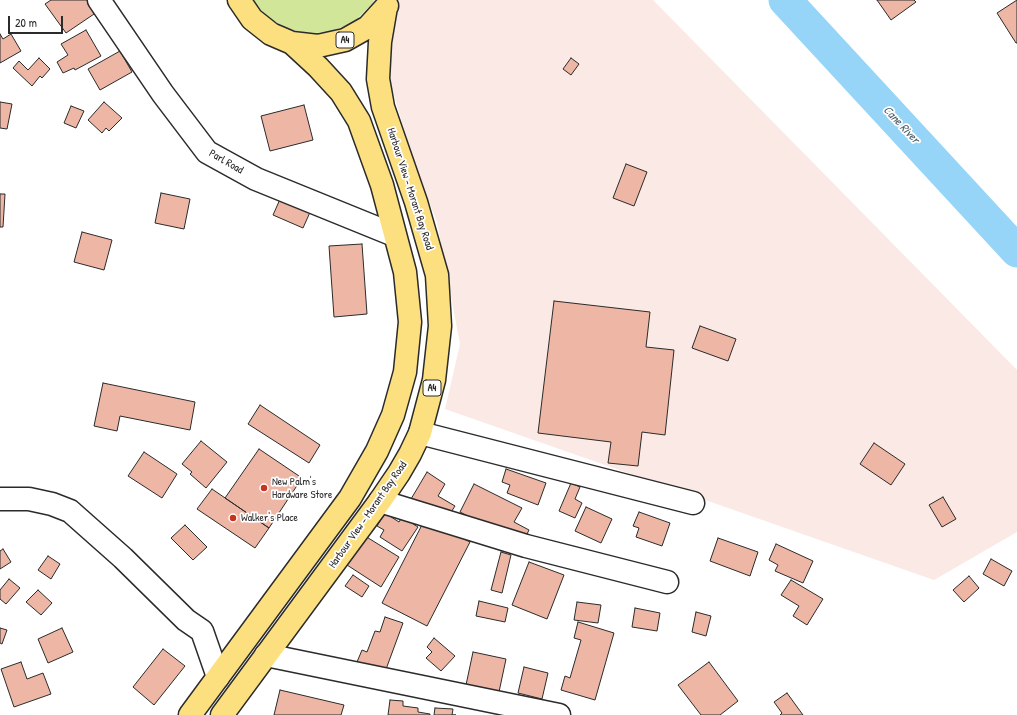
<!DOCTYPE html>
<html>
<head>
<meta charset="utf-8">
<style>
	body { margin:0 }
	#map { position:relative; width:1017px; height:715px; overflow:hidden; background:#fff; font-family:"Patrick Hand",sans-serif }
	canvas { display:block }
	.scale { position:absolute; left:8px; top:16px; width:55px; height:18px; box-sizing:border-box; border:2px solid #2b2b2b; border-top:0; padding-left:5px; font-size:12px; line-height:14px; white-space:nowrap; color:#2b2b2b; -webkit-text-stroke:3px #fff; paint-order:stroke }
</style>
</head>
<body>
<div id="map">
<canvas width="1017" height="715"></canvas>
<div class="scale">20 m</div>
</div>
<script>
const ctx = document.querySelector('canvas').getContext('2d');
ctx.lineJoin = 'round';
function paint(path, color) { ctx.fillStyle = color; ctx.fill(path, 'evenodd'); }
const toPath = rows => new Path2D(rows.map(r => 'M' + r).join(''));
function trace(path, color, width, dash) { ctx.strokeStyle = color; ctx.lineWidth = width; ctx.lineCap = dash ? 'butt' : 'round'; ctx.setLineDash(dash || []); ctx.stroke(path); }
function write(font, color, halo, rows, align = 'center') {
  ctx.font = font + ' "Patrick Hand",sans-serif'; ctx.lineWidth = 3.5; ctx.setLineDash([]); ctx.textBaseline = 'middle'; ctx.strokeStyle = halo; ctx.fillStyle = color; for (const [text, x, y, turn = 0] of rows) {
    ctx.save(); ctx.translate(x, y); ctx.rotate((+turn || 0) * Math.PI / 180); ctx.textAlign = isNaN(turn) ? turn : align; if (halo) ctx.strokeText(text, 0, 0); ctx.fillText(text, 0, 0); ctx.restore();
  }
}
const built = toPath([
	[366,0,653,0,1017,370,1017,532,934,580,445,409,460,344,437,222,414,163]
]);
const green = toPath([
	[253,0,374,0,372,4,355,21,333,31,309,34,286,28,266,16]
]);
const river = toPath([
	[785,0,1017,251]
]);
const building = toPath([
	[51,0,89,0,97,12,66,33,45,4,51,0],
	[877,0,914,0,916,2,891,20,877,0],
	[1017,0,1017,43,1016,43,997,13,1017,0],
	[86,30,101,56,75,70,74,68,63,73,57,62,68,55,61,44,86,30],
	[0,34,3,39,11,34,21,51,0,63,0,34],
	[120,51,132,72,100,90,88,69,120,51],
	[39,58,50,69,42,78,40,76,32,86,13,68,19,61,28,70,39,58],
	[571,58,579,64,571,75,563,69,571,58],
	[0,102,12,104,7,129,0,128,0,102],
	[104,102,122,118,109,131,106,128,102,133,88,120,104,102],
	[304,105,313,140,270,151,261,116,304,105],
	[71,106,84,111,76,128,64,123,71,106],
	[626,164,647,172,634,206,613,198,626,164],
	[161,193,190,199,184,229,155,223,161,193],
	[0,194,5,194,3,227,0,227,0,194],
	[281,197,311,210,303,228,273,215,281,197],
	[82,232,112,240,104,270,74,262,82,232],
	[362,244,367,314,334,317,329,246,362,244],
	[554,301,650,312,646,347,674,350,665,435,642,432,638,466,608,463,611,442,538,433,554,301],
	[700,326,736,339,728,361,692,348,700,326],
	[103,383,195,402,190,430,120,416,117,431,94,426,103,383],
	[260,405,320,445,309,463,248,424,260,405],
	[201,441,227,462,206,488,190,474,192,472,182,464,201,441],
	[874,443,905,464,891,485,860,464,874,443],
	[259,449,302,478,269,528,225,498,259,449],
	[144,452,177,474,162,498,128,476,144,452],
	[506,469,546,483,538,505,507,493,510,485,502,482,506,469],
	[427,472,445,484,438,496,455,506,446,520,411,499,427,472],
	[571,483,580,487,575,499,582,503,575,518,559,511,571,483],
	[474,484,522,508,514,522,529,530,522,544,460,512,474,484],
	[212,489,269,528,255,548,197,509,212,489],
	[943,497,956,519,942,527,929,505,943,497],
	[586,507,612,519,601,543,575,531,586,507],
	[639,512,670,523,662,546,636,537,639,528,633,526,639,512],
	[385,513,399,522,402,517,418,527,402,551,380,537,384,530,377,526,385,513],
	[425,519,470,542,427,626,382,603,425,519],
	[185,525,207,547,193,560,171,538,185,525],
	[365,536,399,557,381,587,347,565,365,536],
	[718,538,758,552,750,576,710,561,718,538],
	[776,544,813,561,803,583,775,571,778,565,769,560,776,544],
	[3,549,11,562,0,569,0,551,3,549],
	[501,552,511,555,502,593,491,590,501,552],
	[48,556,60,564,51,579,38,570,48,556],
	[991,559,1012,571,1004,586,983,574,991,559],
	[529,562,564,575,547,619,512,605,529,562],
	[353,575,369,586,362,597,345,586,353,575],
	[969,576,979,588,964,602,953,590,969,576],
	[9,579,20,588,6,604,0,599,0,590,9,579],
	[791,580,823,599,807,625,793,616,799,606,781,595,791,580],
	[38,590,52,603,41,615,26,602,38,590],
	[479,601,508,608,505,622,476,616,479,601],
	[577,602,601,605,598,623,574,620,577,602],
	[635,608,660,613,657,631,632,627,635,608],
	[696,612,711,616,706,636,692,632,696,612],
	[385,617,403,623,385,672,357,662,362,650,367,652,375,631,380,632,385,617],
	[578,622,614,633,595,700,561,690,565,676,570,678,581,640,574,638,578,622],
	[0,628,7,630,2,644,0,643,0,628],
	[62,628,73,652,48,663,38,639,62,628],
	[434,638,455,656,441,671,426,658,432,652,427,647,434,638],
	[163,649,185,666,154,705,133,687,163,649],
	[473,652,506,659,499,692,466,685,473,652],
	[21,662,27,679,43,673,51,694,14,707,1,669,21,662],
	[709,662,738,701,720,715,701,715,678,685,709,662],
	[524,667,548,673,542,699,518,693,524,667],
	[280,690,344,705,341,715,274,715,280,690],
	[787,693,803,715,780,715,782,713,774,702,787,693],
	[390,700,403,701,403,706,418,708,418,712,430,714,430,715,388,715,390,700],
	[435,708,453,709,452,715,456,715,434,715,435,708]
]);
const minor = toPath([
	[99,0,163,94,207,152,256,179,394,235],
	[420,433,693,503],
	[0,499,29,499,52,504,70,511,123,558,186,620,202,631,218,677],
	[380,501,526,546,667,582],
	[266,655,559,715]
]);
const highway = toPath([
	[239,0,252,19,271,34,292,43,318,46,345,40,368,27,387,6],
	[190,715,350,498,377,451,393,415,405,372,410,322,405,272,382,185,359,121,341,92,318,67,292,43],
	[222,715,380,501,399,473,410,454,420,433,434,380,440,326,437,275,416,202,383,107,378,79,380,42,386,7]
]);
const markers = [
	[264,488,4,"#c8321e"],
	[233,518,4,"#c8321e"]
];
const shields = [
	[345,40,18],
	[432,388,18]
];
const shieldNames = [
	["A4",345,40],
	["A4",432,388]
];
const streetNames = [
	["Parl Road",226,162,30],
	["Harbour View - Morant Bay Road",410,189,72],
	["Harbour View - Morant Bay Road",368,515,-55]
];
const poiNames = [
	["New Palm's",272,482],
	["Hardware Store",272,495],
	["Walker's Place",241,518]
];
const waterNames = [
	["Cane River",901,125,47]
];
paint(built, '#fae9e4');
paint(green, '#d2e69a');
trace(river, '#96d5f7', 33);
paint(building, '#eeb6a4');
trace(building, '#2b2b2b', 1);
trace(minor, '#2b2b2b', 25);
trace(highway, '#2b2b2b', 25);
trace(minor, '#fff', 22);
trace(highway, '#fce080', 22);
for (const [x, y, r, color] of markers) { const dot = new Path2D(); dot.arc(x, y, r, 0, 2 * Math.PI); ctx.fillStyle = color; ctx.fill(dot); trace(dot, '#fff', 1.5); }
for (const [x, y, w] of shields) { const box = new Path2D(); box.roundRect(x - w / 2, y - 8, w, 16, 3); ctx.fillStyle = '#fff'; ctx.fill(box); trace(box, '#2b2b2b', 1); }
write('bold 10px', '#2b2b2b', null, shieldNames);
write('11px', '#2b2b2b', '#fff', streetNames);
write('11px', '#2b2b2b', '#fff', poiNames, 'left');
write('italic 12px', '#4b5e68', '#fff', waterNames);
</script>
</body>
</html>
